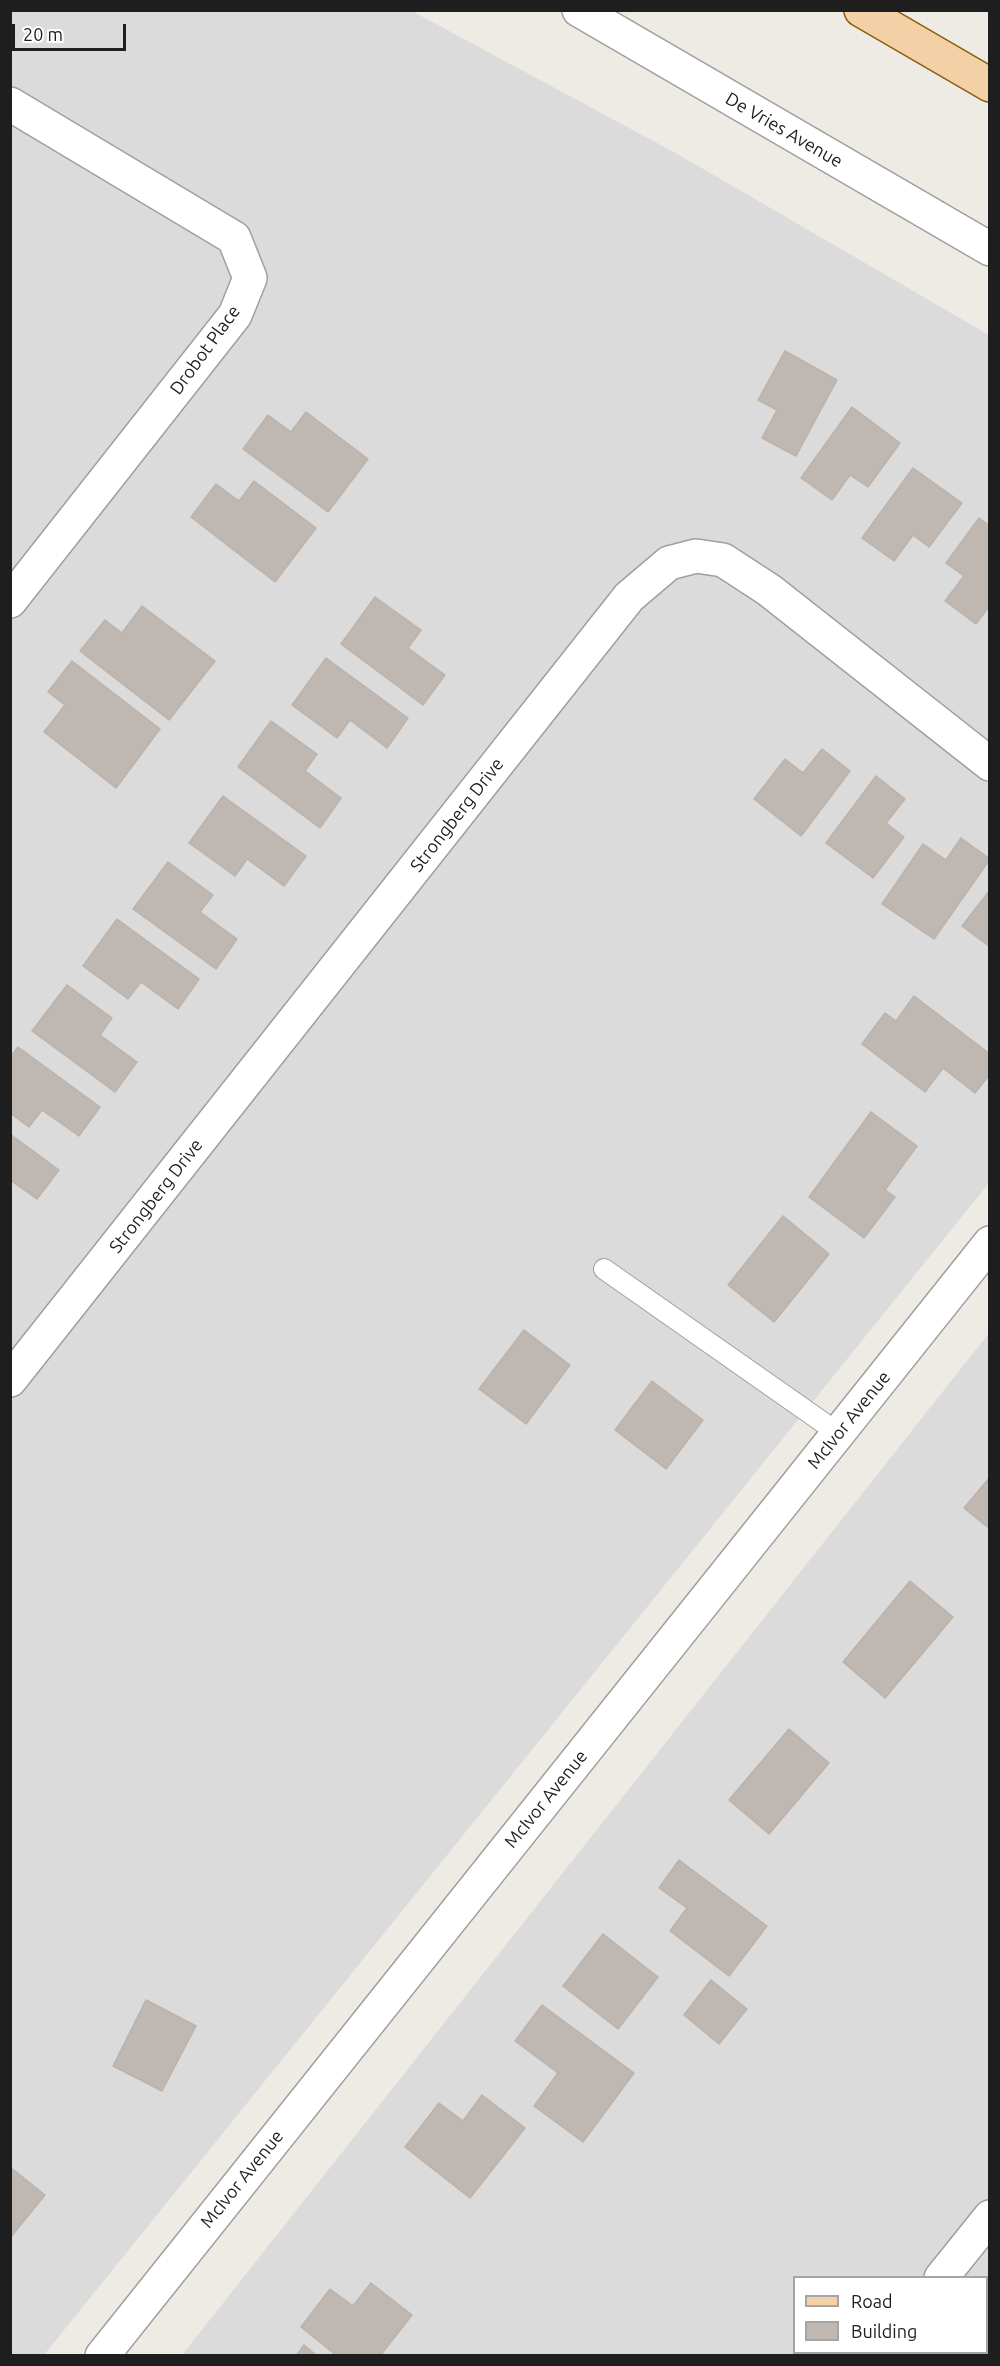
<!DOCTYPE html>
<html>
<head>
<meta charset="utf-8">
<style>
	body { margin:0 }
	#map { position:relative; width:1000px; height:2366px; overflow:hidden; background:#eeebe5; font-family:Ubuntu,sans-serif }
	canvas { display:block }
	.frame { position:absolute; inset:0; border:12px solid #1e1e1e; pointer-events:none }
	.legend { position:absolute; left:793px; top:2276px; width:195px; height:78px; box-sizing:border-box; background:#fff; border:2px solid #a5a5a5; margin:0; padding:8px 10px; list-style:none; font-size:18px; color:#1e1e1e }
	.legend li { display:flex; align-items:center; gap:12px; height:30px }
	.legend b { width:30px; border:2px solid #a5a5a5 }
	.scale { position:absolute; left:12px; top:24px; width:114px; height:27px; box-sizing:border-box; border:3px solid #1e1e1e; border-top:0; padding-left:8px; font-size:18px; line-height:21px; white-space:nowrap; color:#1e1e1e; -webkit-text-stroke:4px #fff; paint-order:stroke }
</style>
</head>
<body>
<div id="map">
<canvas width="1000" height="2366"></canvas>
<div class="frame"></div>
<ul class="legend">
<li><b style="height:8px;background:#f3d0a5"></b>Road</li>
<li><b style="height:16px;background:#beb7b2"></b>Building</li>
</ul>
<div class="scale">20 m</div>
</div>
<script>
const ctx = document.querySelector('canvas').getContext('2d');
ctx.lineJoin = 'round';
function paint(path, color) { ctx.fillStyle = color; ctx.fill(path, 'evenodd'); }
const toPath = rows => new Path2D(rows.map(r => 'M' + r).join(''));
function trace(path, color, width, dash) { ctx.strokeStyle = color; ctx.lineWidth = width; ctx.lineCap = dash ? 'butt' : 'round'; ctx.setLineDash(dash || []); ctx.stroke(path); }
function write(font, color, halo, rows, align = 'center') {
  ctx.font = font + ' Ubuntu,sans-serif'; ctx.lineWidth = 4.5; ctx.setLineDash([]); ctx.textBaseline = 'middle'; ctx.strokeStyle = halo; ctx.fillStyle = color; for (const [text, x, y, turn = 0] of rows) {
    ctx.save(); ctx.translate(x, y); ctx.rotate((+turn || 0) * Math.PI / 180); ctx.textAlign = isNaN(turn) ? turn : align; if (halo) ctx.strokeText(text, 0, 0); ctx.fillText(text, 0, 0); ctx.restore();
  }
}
const residential = toPath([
	[11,11,412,11,681,156,989,335,989,1183,44,2355,11,2356],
	[989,1333,989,2355,182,2355],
	[794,2278,986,2278,986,2352,794,2352]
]);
const building = toPath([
	[785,351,837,380,796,456,762,438,777,410,758,400,785,351],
	[852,407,900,443,868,487,850,475,832,500,801,478,852,407],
	[306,412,368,459,328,512,243,449,268,415,291,432,306,412],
	[913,468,962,503,929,547,913,535,894,561,862,538,913,468],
	[254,481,316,528,275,582,191,517,216,484,239,501,254,481],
	[979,518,990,526,990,605,976,624,945,601,964,576,946,563,979,518],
	[375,597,421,630,408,648,445,675,423,705,341,644,375,597],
	[142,606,215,661,169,720,80,651,105,620,122,633,142,606],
	[326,658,408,718,387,748,350,720,337,738,292,705,326,658],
	[72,661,160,729,116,788,44,732,65,705,48,692,72,661],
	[271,721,317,754,305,771,341,798,320,828,238,767,271,721],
	[822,749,850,771,801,836,754,799,785,759,803,773,822,749],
	[876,776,905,799,886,823,904,837,873,878,826,843,876,776],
	[223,796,306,856,284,886,247,859,235,876,189,843,223,796],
	[961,838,990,859,934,939,882,904,923,844,946,860,961,838],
	[168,862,213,895,200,912,237,939,216,969,133,909,168,862],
	[990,890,990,947,962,926,990,890],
	[117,919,199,979,178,1009,141,982,128,999,83,966,117,919],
	[67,985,112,1018,100,1035,137,1062,115,1092,32,1031,67,985],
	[914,996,990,1054,990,1074,975,1093,943,1068,925,1092,862,1044,885,1013,896,1021,914,996],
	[18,1047,100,1107,79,1136,42,1110,29,1127,10,1113,10,1058,18,1047],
	[871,1112,917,1146,885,1190,895,1197,864,1238,809,1197,871,1112],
	[10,1134,59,1170,37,1199,10,1180,10,1134],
	[783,1216,829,1254,774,1322,728,1285,783,1216],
	[524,1330,570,1365,526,1424,479,1389,524,1330],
	[652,1381,703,1420,666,1469,615,1430,652,1381],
	[990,1477,990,1529,964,1508,990,1477],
	[910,1581,953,1617,885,1698,843,1662,910,1581],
	[789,1729,829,1763,769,1834,729,1800,789,1729],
	[679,1860,767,1926,729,1976,670,1931,687,1908,659,1888,679,1860],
	[603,1934,658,1977,618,2029,563,1986,603,1934],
	[711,1980,747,2009,719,2044,684,2015,711,1980],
	[146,2000,196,2026,162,2091,113,2066,146,2000],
	[542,2005,634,2073,583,2142,534,2106,558,2073,515,2041,542,2005],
	[482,2095,525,2128,470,2198,405,2147,439,2103,463,2121,482,2095],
	[10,2167,45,2195,10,2238,10,2167],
	[371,2283,412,2315,380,2356,337,2356,301,2327,330,2289,353,2306,371,2283],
	[304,2345,317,2356,296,2356,304,2345]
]);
const service = toPath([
	[604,1269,838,1433]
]);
const minor = toPath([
	[10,104,234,238,250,278,235,315,10,601],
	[10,1380,629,597,669,563,696,556,723,560,769,590,990,764],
	[941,2278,990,2217],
	[879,2356,881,2352]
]);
const tertiary = toPath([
	[579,10,990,249],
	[102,2356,990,1243]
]);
const primary = toPath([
	[861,10,990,85]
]);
const streetNames = [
	["De Vries Avenue",784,130,30],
	["Drobot Place",205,350,-54],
	["Strongberg Drive",457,815,-52],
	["Strongberg Drive",156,1196,-52],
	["McIvor Avenue",849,1420,-51],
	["McIvor Avenue",546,1799,-51],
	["McIvor Avenue",242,2179,-51]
];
paint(residential, '#dcdbdb');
paint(building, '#beb7b2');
trace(building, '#beb2a9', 1.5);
trace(service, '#9f9f9f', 22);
trace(minor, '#9f9f9f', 36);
trace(tertiary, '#9f9f9f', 36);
trace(primary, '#895f0e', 36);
trace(service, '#fff', 20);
trace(minor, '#fff', 33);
trace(tertiary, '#fff', 33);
trace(primary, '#f3d0a5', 33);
write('18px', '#1e1e1e', '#fff', streetNames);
</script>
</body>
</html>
